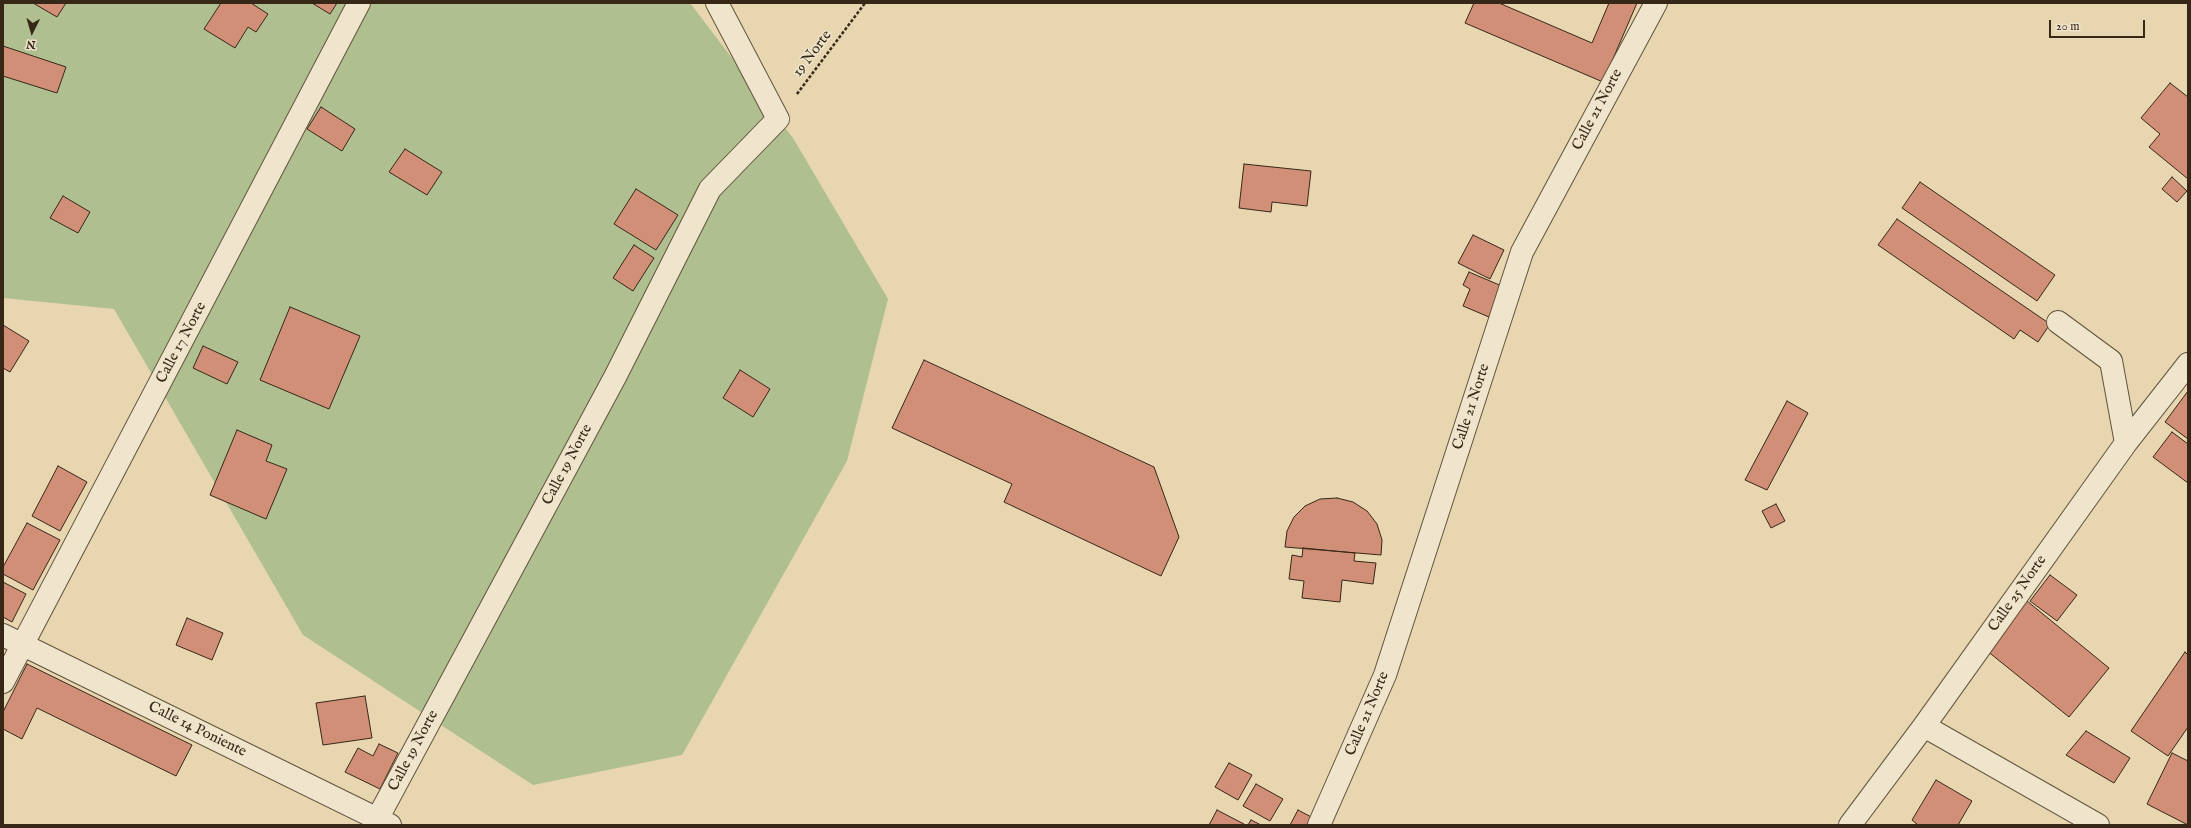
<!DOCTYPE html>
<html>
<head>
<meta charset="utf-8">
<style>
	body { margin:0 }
	#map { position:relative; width:2191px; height:828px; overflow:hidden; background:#e7d6b0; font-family:"IM FELL English",serif }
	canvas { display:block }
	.frame { position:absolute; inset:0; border:4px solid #362717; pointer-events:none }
	.north { position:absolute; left:12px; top:12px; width:40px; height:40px; -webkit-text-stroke:3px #efe4cc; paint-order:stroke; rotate:185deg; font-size:11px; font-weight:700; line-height:16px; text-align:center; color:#362717 }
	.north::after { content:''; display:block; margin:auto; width:14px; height:18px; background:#362717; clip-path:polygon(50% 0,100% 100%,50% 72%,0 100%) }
	.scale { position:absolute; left:2049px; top:20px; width:96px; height:18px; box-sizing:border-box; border:2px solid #362717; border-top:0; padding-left:5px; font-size:12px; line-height:14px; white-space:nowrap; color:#362717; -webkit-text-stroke:3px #efe4cc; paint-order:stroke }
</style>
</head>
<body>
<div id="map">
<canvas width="2191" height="828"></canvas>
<div class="frame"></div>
<div class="north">N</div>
<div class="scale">20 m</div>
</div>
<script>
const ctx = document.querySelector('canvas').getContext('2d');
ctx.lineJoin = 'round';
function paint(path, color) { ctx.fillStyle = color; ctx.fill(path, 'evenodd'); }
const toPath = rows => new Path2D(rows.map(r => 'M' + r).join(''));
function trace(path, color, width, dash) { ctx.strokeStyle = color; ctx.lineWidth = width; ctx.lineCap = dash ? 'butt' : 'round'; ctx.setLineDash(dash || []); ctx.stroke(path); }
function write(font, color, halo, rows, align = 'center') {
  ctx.font = font + ' "IM FELL English",serif'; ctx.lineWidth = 3; ctx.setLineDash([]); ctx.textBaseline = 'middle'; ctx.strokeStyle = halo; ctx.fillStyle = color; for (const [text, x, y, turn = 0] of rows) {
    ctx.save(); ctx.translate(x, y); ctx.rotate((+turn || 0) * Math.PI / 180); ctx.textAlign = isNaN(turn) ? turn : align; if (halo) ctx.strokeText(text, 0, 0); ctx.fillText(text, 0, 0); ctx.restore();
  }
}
const green = toPath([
	[3,3,690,3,793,138,888,299,847,461,682,755,533,785,303,635,114,309,3,298]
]);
const building = toPath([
	[33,3,66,3,57,17,33,3],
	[221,3,251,3,268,14,256,32,248,27,235,48,204,29,221,3],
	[312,3,337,3,330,14,312,3],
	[1474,3,1499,3,1592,43,1609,3,1637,3,1603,82,1465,23,1474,3],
	[3,46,66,67,57,93,3,76,3,46],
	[2170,83,2188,97,2188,179,2149,147,2160,134,2141,118,2170,83],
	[321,107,355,129,342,151,307,129,321,107],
	[405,149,442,172,427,195,389,172,405,149],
	[1244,164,1311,171,1307,206,1272,202,1271,212,1239,208,1244,164],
	[2172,177,2187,191,2177,202,2162,189,2172,177],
	[1920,182,2055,275,2037,301,1902,208,1920,182],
	[636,189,678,215,656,250,614,224,636,189],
	[63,196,90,212,78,233,50,218,63,196],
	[1897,219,2050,324,2038,342,2020,330,2014,339,1878,245,1897,219],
	[1473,235,1504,250,1490,279,1458,263,1473,235],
	[634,245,654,258,633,291,613,278,634,245],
	[1469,272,1504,287,1489,317,1463,306,1470,289,1463,285,1469,272],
	[290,307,360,336,329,409,260,380,290,307],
	[3,325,29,341,10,372,3,368,3,325],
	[203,346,238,362,227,384,193,368,203,346],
	[924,360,1154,467,1179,537,1161,576,1004,502,1012,484,892,428,924,360],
	[740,370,770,389,753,417,723,398,740,370],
	[2188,391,2188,439,2165,422,2188,391],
	[1787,401,1808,413,1767,490,1745,480,1787,401],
	[237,430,272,445,266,461,287,469,266,519,210,495,237,430],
	[2172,432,2188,444,2188,483,2153,457,2172,432],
	[58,466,87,482,60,531,32,516,58,466],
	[1337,498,1353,502,1367,511,1377,524,1382,540,1381,555,1285,547,1287,531,1294,517,1305,506,1320,499,1337,498],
	[1776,504,1785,521,1771,528,1762,511,1776,504],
	[27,523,60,540,33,590,3,574,3,567,27,523],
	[1303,548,1355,553,1354,561,1376,563,1373,584,1342,580,1340,602,1302,598,1304,581,1289,579,1292,555,1302,557,1303,548],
	[2050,575,2077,595,2057,621,2030,601,2050,575],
	[3,582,26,594,12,622,3,617,3,582],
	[2027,601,2109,668,2069,717,1986,650,2027,601],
	[187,618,223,633,212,660,176,645,187,618],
	[2185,652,2188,655,2188,727,2168,756,2131,731,2185,652],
	[27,664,192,745,176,776,37,708,22,739,3,729,3,712,27,664],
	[365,696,372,738,323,745,316,703,365,696],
	[2086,731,2130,758,2114,783,2066,755,2086,731],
	[379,744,398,753,380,789,345,772,358,748,373,756,379,744],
	[2172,753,2188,761,2188,825,2147,804,2172,753],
	[1229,763,1252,775,1238,800,1215,787,1229,763],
	[1936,780,1972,801,1958,825,1918,825,1912,820,1936,780],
	[1256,784,1283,799,1270,821,1243,806,1256,784],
	[1217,810,1244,824,1243,825,1209,825,1217,810],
	[1298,810,1317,820,1315,825,1290,825,1298,810],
	[1251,820,1261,825,1248,825,1251,820]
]);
const path = toPath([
	[797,94,865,3]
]);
const minor = toPath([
	[2058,322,2111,361,2126,443],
	[3,635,390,825],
	[3,682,359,3],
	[1924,726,2098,825],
	[374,825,615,377,710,189,778,119,717,3],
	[1319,825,1385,675,1522,252,1656,3],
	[1850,825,1924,726,2126,443,2188,364]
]);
const streetNames = [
	["19 Norte",813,54,-53],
	["Calle 21 Norte",1598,110,-62],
	["Calle 17 Norte",182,343,-62],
	["Calle 21 Norte",1472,407,-72],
	["Calle 19 Norte",568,465,-62],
	["Calle 25 Norte",2018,594,-55],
	["Calle 21 Norte",1368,714,-67],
	["Calle 14 Poniente",197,730,26],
	["Calle 19 Norte",414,751,-62]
];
paint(green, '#afbf90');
paint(building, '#d28f77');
trace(building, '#362717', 1);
trace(minor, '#62533d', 24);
trace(path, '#362717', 2.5, [3, 2]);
trace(minor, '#efe4cc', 22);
write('15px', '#362717', '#efe4cc', streetNames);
</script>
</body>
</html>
